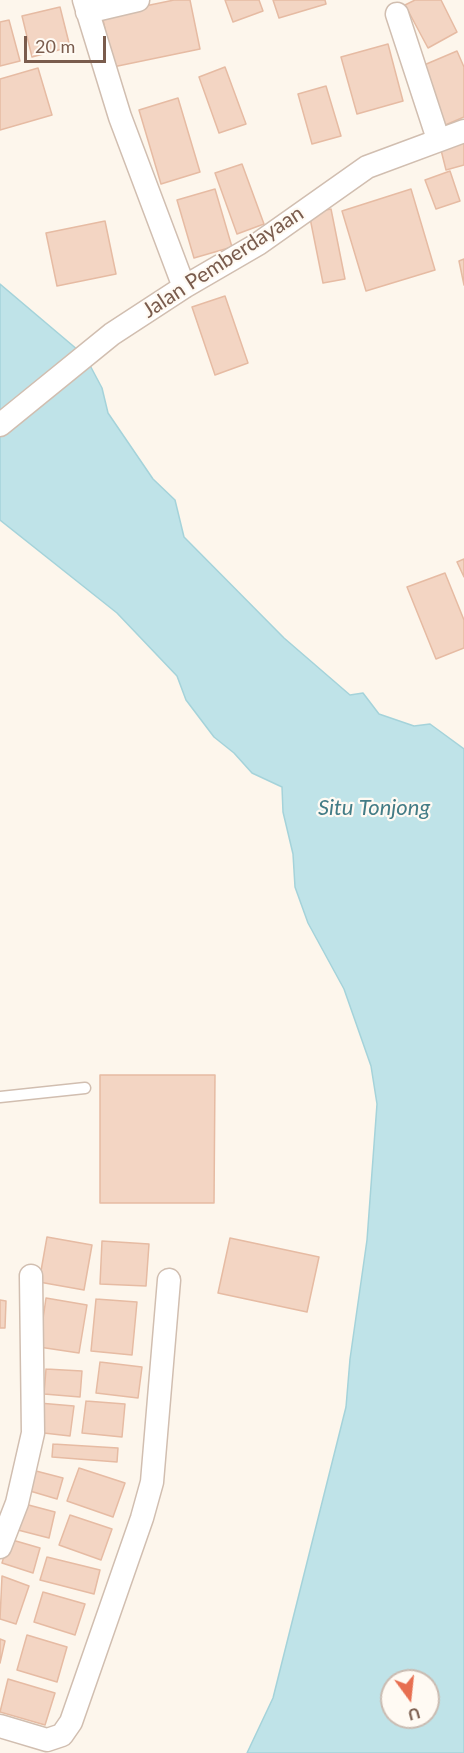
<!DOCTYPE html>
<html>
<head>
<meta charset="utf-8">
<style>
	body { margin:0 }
	#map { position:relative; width:464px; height:1753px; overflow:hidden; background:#fdf6ec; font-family:Lato,sans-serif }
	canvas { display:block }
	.north { position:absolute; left:380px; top:1669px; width:60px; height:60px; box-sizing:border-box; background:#fffaf3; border:2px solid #cabbb1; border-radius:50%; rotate:165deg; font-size:16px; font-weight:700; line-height:24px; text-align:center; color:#7a5c4d }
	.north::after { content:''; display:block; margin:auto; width:21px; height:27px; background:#e76f51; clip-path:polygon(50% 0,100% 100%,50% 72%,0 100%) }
	.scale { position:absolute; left:24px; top:36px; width:82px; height:27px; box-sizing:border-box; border:3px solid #7a5c4d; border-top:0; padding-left:8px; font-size:18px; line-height:21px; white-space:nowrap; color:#7a5c4d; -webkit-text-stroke:4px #fffaf3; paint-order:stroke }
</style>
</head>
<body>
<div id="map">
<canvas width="464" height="1753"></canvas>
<div class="north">U</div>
<div class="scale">20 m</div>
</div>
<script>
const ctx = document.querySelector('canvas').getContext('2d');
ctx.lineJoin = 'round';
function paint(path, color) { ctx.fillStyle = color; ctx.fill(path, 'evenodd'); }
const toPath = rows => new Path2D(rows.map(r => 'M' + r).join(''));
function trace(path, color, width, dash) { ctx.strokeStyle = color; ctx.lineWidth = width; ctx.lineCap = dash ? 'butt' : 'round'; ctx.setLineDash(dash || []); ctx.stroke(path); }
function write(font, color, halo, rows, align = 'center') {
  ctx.font = font + ' Lato,sans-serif'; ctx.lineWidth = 4.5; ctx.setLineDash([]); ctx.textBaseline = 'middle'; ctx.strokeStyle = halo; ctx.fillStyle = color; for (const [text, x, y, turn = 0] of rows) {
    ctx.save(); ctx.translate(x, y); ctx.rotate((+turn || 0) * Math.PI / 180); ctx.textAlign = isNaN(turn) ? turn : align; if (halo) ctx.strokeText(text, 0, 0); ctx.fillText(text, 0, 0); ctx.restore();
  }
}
const water = toPath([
	[0,284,85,356,102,388,108,413,153,479,175,500,184,537,284,638,350,695,363,693,379,714,414,726,430,724,464,749,464,1753,247,1753,273,1698,346,1407,350,1359,367,1240,377,1104,371,1066,344,989,308,923,295,887,293,854,283,812,282,787,252,773,234,753,214,737,186,700,177,676,117,613,0,520,0,284],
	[392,1681,428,1681,428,1717,392,1717,392,1681]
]);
const building = toPath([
	[174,0,190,0,200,49,113,67,102,15,174,0],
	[225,0,259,0,263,11,233,22,225,0],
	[273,0,325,0,326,4,279,18,273,0],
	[415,0,441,0,457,32,428,48,405,5,415,0],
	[60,7,70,47,32,57,22,16,60,7],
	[9,20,20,61,0,66,0,22,9,20],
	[388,44,403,101,357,114,341,57,388,44],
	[457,51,464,67,464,117,443,126,417,68,457,51],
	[225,67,246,124,219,133,199,77,225,67],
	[38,68,52,115,0,130,0,79,38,68],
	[326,86,341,136,312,144,298,94,326,86],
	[178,98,200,172,161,184,139,110,178,98],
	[464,140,464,165,446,170,440,146,464,140],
	[242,164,264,224,237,234,215,173,242,164],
	[450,171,460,201,436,209,425,180,450,171],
	[215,189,232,247,194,258,177,200,215,189],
	[411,189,435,270,366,291,342,211,411,189],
	[331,209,345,279,323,283,309,213,331,209],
	[105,221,116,274,57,286,46,233,105,221],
	[464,259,464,285,459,261,464,259],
	[225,296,248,363,215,375,192,307,225,296],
	[464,559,464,577,457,562,464,559],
	[445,573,464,620,464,648,436,659,407,587,445,573],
	[100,1075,215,1075,214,1203,100,1203,100,1075],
	[47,1237,92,1245,84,1290,39,1282,47,1237],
	[230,1238,319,1257,307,1312,218,1293,230,1238],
	[102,1241,149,1244,146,1286,100,1284,102,1241],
	[46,1298,87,1305,79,1353,39,1347,46,1298],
	[96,1299,137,1302,132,1355,91,1351,96,1299],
	[0,1300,6,1301,5,1328,0,1328,0,1300],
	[100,1362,142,1367,138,1398,96,1393,100,1362],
	[46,1369,82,1371,80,1397,44,1394,46,1369],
	[86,1401,125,1404,122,1437,82,1433,86,1401],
	[39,1403,74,1406,70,1436,35,1432,39,1403],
	[53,1444,118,1448,117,1462,52,1457,53,1444],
	[79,1468,125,1483,113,1517,67,1501,79,1468],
	[36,1471,63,1478,57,1499,30,1491,36,1471],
	[21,1503,55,1512,49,1538,14,1529,21,1503],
	[70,1515,112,1529,101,1560,59,1545,70,1515],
	[9,1539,40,1548,33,1573,2,1563,9,1539],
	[47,1557,100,1570,94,1594,40,1580,47,1557],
	[2,1576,29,1586,16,1624,0,1619,2,1576],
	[43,1592,85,1604,75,1635,34,1622,43,1592],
	[27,1635,67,1647,57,1682,17,1670,27,1635],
	[0,1639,5,1641,0,1663,0,1639],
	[8,1679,55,1693,45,1725,0,1712,8,1679]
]);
const lane = toPath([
	[0,1097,85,1088]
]);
const street = toPath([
	[84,0,120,117,184,287],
	[87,12,138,0],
	[397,14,438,139],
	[0,425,112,334,184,287,258,244,367,167,464,131],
	[0,1547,17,1503,33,1433,31,1276],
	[0,1726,47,1740,62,1735,71,1722,142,1518,152,1482,169,1280]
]);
const streetNames = [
	["Jalan Pemberdayaan",223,262,-33]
];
const waterNames = [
	["Situ Tonjong",374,808]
];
paint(water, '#bfe3e8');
trace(water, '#a5d3da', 1.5);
paint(building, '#f3d5c3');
trace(building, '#e6bba3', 1.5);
trace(lane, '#d1beb0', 13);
trace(street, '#d1beb0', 25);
trace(lane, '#fff', 10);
trace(street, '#fff', 22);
write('21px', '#7a5c4d', '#fffaf3', streetNames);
write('italic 22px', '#437c86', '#fffaf3', waterNames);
</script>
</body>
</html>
